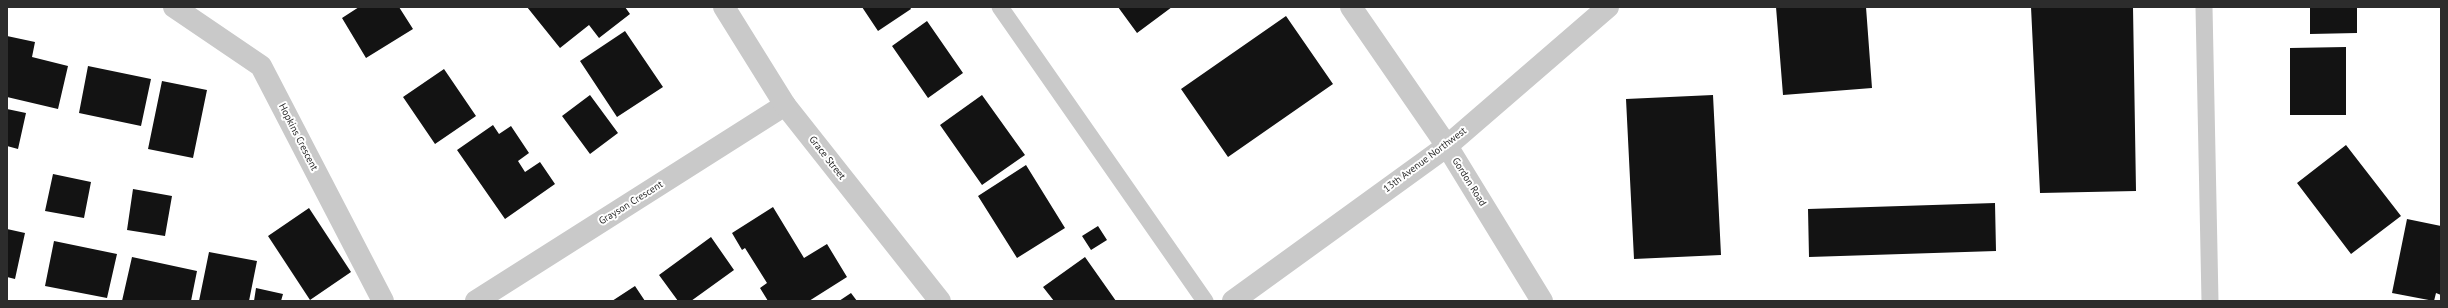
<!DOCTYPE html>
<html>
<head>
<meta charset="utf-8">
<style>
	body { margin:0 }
	#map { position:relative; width:2448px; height:308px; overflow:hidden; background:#fff; font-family:"PT Sans",sans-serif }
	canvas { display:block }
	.frame { position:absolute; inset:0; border:8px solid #2c2c2c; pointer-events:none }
</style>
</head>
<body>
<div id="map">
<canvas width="2448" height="308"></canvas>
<div class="frame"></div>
</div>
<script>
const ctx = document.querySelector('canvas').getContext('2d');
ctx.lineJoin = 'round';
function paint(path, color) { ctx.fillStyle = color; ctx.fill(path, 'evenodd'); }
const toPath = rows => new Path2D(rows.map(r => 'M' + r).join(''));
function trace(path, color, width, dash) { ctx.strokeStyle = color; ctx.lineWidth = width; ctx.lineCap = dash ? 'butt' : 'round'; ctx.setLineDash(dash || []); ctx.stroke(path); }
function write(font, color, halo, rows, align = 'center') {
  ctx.font = font + ' "PT Sans",sans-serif'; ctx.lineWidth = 4; ctx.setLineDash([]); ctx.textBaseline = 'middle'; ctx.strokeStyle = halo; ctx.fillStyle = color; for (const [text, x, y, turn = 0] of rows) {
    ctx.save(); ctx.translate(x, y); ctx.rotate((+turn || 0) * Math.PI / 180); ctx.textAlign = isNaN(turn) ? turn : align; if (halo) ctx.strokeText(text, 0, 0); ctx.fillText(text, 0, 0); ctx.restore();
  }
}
const building = toPath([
	[359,7,399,7,413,29,366,58,342,18],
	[527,7,625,7,630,14,599,38,589,25,560,48],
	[862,7,910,7,911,9,878,31],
	[1118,7,1172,7,1137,33],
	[1776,7,1866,7,1872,88,1783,95],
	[2031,7,2133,7,2136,191,2040,193],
	[2310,7,2357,7,2357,33,2310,34],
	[1286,16,1333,84,1228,157,1181,89],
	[927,21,963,73,928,98,892,46],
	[625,31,663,87,617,117,580,61],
	[7,36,35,42,32,57,68,66,58,109,7,97],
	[2346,47,2346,115,2290,115,2290,48],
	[88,66,151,79,141,126,79,113],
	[444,69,476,116,435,144,403,97],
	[162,81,207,90,193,158,148,149],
	[590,95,618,133,590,154,562,116],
	[982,95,1025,155,982,185,940,125],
	[1713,95,1721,255,1634,259,1626,99],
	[7,109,26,113,18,149,7,146],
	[493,125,499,134,511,126,529,153,518,161,525,172,540,162,555,184,505,219,457,150],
	[2346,145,2401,216,2351,254,2297,183],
	[1026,165,1065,228,1017,258,978,196],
	[53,174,91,182,84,218,45,211],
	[133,189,172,196,165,236,127,230],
	[1995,203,1996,251,1809,257,1808,209],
	[773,207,804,258,827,244,847,277,809,301,768,301,760,288,767,283,745,248,742,250,732,233],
	[309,208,351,272,310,300,268,236],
	[2407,219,2441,226,2441,295,2436,293,2434,301,2392,293],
	[1098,226,1107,240,1091,250,1082,236],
	[7,229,25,233,15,279,7,277],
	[711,237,734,270,691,301,678,301,659,275],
	[54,241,117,254,107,298,45,286],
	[209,252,257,261,249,301,199,301],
	[132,257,197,271,191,301,122,301],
	[1085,257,1116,301,1054,301,1043,287],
	[635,286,645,301,612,301],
	[256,288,283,294,281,301,254,301],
	[851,293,857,301,839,301]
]);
const service = toPath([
	[1000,7,1205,301],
	[2204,7,2210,301]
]);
const minor = toPath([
	[174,7,261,66,383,301],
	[1351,7,1447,146,1542,301],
	[476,301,785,105]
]);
const tertiary = toPath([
	[724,7,785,105,940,301],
	[1233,301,1447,146,1608,7]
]);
const streetNames = [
	["Hopkins Crescent",298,137,63],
	["Grace Street",827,158,52],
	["13th Avenue Northwest",1425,160,-37],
	["Gordon Road",1469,182,58],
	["Grayson Crescent",631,203,-32]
];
paint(building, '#131313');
trace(service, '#c9c9c9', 17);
trace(minor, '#c9c9c9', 22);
trace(tertiary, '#c9c9c9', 22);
write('10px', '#2c2c2c', '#fff', streetNames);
</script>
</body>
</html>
